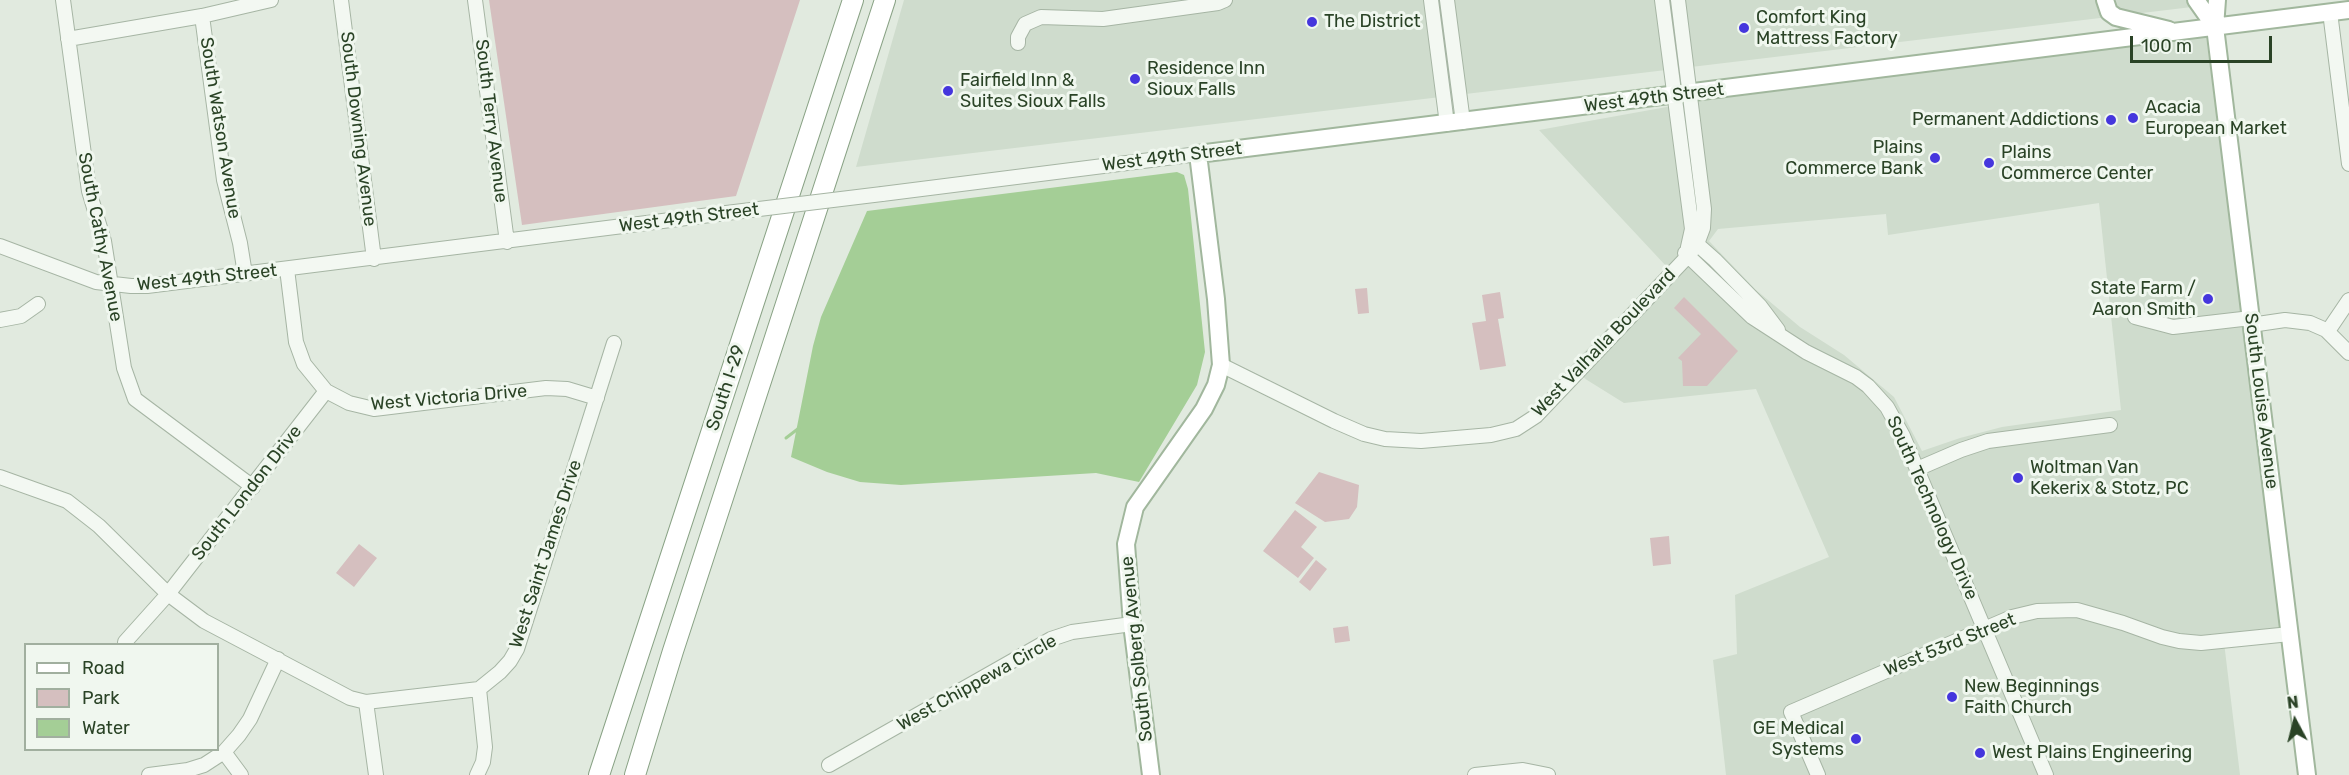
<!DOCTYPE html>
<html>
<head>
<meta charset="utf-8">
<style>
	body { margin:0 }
	#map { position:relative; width:2349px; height:775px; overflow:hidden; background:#e1eadf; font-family:Rubik,sans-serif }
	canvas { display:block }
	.legend { position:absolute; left:24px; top:643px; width:195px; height:108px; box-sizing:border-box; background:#f0f7ef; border:2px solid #a1af9f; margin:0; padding:8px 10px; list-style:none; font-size:18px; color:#2a4326 }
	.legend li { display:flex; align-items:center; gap:12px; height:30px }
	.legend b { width:30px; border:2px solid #a1af9f }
	.north { position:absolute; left:2265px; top:691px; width:60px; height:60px; -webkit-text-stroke:4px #f0f7ef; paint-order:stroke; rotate:353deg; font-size:16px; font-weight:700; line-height:24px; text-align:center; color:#2a4326 }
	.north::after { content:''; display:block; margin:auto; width:21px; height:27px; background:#2a4326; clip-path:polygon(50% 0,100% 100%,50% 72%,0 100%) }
	.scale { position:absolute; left:2130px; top:36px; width:142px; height:27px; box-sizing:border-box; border:3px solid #2a4326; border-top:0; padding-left:8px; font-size:18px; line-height:21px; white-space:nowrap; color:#2a4326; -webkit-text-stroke:4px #f0f7ef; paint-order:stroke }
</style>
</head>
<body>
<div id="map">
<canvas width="2349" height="775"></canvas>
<ul class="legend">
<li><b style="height:8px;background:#fff"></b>Road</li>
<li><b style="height:16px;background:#d5bfbf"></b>Park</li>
<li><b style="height:16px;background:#a4ce96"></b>Water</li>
</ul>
<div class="north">N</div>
<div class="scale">100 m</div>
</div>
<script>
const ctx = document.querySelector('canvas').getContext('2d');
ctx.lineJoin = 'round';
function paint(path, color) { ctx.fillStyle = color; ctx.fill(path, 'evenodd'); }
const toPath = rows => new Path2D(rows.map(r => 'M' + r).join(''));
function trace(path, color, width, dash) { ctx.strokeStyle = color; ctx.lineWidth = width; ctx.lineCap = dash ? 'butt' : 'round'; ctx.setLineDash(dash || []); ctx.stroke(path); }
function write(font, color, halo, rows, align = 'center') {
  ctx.font = font + ' Rubik,sans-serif'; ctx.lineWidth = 6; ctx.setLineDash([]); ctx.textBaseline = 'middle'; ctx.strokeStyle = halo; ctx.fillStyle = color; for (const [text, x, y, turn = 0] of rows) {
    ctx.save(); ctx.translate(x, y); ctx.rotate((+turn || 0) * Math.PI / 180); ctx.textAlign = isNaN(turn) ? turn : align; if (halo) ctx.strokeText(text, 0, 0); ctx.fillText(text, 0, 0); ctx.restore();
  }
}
const built = toPath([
	[904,0,2191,0,2192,7,856,167],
	[2206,36,2284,627,2223,634,2240,775,1726,775,1713,660,1737,654,1735,595,1829,557,1756,389,1624,403,1587,380,1570,367,1667,267,1539,130,1700,101],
	[2099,203,2121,410,2002,427,1960,438,1922,451,1894,397,1844,355,1800,327,1756,290,1709,241,1718,229,1886,214,1888,235]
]);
const green = toPath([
	[489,0,800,0,736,196,522,225],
	[1367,288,1369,313,1358,314,1355,289],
	[1500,292,1504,318,1498,319,1506,366,1480,370,1472,323,1486,321,1482,295],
	[1684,297,1738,351,1707,386,1683,386,1682,361,1678,358,1701,334,1674,308],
	[1319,472,1359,485,1357,507,1349,519,1325,522,1295,503],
	[1295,510,1317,527,1301,547,1314,558,1298,578,1263,551],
	[1669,536,1671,564,1653,566,1650,538],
	[359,544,377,558,354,587,336,573],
	[1316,560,1327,569,1310,591,1299,582],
	[1348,626,1350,641,1335,643,1333,628]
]);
const water = toPath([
	[1177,172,1184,175,1188,189,1205,352,1197,385,1139,482,1096,473,901,485,860,482,827,472,791,457,813,346,821,317,867,211]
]);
const stream = toPath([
	[786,438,799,428]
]);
const minor = toPath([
	[63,0,89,191,104,241,124,368,135,399,253,487],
	[341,0,374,259],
	[475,0,507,242],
	[1431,0,1447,124],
	[1447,0,1463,122],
	[1662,0,1692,229,1688,247],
	[2330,12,2349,164],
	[202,16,224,180,240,243,245,274],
	[68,39,202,16,271,0],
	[1018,43,1018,37,1025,24,1041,17,1103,19,1218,3,1225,0],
	[882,194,1198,154],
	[1691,242,1697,244,1715,260,1760,306,1778,330],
	[0,246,96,282,131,286,147,286,718,214],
	[1685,253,1752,317,1806,352,1856,377,1868,386,1887,407,1903,436,2046,775],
	[287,269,296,342,304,364,326,391,349,403,374,409,546,388,567,389,597,398],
	[2135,317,2173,327,2251,318],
	[0,320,21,316,38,304],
	[2251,325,2285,320,2310,323,2326,330,2349,353],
	[2328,331,2349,300],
	[1221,365,1334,421,1364,434,1385,439,1421,441,1491,435,1516,429,1536,416,1688,256,1697,244,1703,228,1704,209,1678,0],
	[1917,469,1961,450,1988,441,2110,425],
	[0,477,67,501,99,526,168,594,204,621,350,698,366,702,479,689,500,672,510,661,517,649,614,343],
	[125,642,168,594,326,391],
	[366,702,376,775],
	[224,752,241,775],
	[829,765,1051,639,1072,632,1132,624],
	[149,775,188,770,204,765,224,752,239,735,250,719,278,659],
	[477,775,483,762,485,747,479,689],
	[1475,775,1523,770,1548,775],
	[1818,775,1791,712,2012,617,2037,611,2077,610,2123,623,2162,637,2179,641,2201,643,2290,634]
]);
const major = toPath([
	[2105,0,2109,12,2116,17,2169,30],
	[2196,0,2215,27],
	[2217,0,2215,27,2307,775],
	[1151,775,1132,624,1126,544,1135,507,1204,409,1216,385,1221,365,1216,299,1198,154,2349,10]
]);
const highway = toPath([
	[599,775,853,0],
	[635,775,673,651,885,0]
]);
const minorBridge = toPath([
	[718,214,882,194]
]);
const markers = [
	[1312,22,6,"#4536dd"],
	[1744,28,6,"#4536dd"],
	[1135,79,6,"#4536dd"],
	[948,91,6,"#4536dd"],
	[2133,118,6,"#4536dd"],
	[2111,120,6,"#4536dd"],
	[1935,158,6,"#4536dd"],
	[1989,163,6,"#4536dd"],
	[2208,299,6,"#4536dd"],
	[2018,478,6,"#4536dd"],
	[1952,697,6,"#4536dd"],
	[1856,739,6,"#4536dd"],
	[1980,753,6,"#4536dd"]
];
const poiNames = [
	["Comfort King",1756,18],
	["Mattress Factory",1756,39],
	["The District",1324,22],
	["Residence Inn",1147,69],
	["Sioux Falls",1147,90],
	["Fairfield Inn &",960,81],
	["Suites Sioux Falls",960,102],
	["Acacia",2145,108],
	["European Market",2145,129],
	["Permanent Addictions",2099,120,"right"],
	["Plains",1923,148,"right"],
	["Commerce Bank",1923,169,"right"],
	["Plains",2001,153],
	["Commerce Center",2001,174],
	["State Farm /",2196,289,"right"],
	["Aaron Smith",2196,310,"right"],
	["Woltman Van",2030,468],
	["Kekerix & Stotz, PC",2030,489],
	["New Beginnings",1964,687],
	["Faith Church",1964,708],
	["GE Medical",1844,729,"right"],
	["Systems",1844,750,"right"],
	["West Plains Engineering",1992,753]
];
const streetNames = [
	["West 49th Street",1654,98,-7],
	["South Terry Avenue",491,121,83],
	["South Watson Avenue",220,128,81],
	["South Downing Avenue",358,129,83],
	["West 49th Street",1172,157,-7],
	["West 49th Street",689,218,-7],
	["South Cathy Avenue",100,237,79],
	["West 49th Street",207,278,-6],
	["West Valhalla Boulevard",1604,343,-46],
	["South I-29",726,388,-72],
	["West Victoria Drive",449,398,-5],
	["South Louise Avenue",2261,401,83],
	["South London Drive",247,493,-52],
	["South Technology Drive",1932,508,66],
	["West Saint James Drive",546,554,-72],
	["West 53rd Street",1950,645,-22],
	["South Solberg Avenue",1137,649,-96],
	["West Chippewa Circle",977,683,-29]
];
paint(built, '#cfdccd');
paint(green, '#d5bfbf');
paint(water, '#a4ce96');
trace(stream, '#a4ce96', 3);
trace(minor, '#a6b5a4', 16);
trace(major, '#a1b79d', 20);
trace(highway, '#89a285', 22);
trace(minor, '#f3f8f2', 14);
trace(major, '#fff', 16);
trace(highway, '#fff', 20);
trace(minorBridge, '#a6b5a4', 16, []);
trace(minorBridge, '#f3f8f2', 14);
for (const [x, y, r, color] of markers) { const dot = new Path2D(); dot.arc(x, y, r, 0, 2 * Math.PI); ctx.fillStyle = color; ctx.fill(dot); trace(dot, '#f0f7ef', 2); }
write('18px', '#2a4326', '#f0f7ef', poiNames, 'left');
write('18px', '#2a4326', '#f0f7ef', streetNames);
</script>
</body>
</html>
